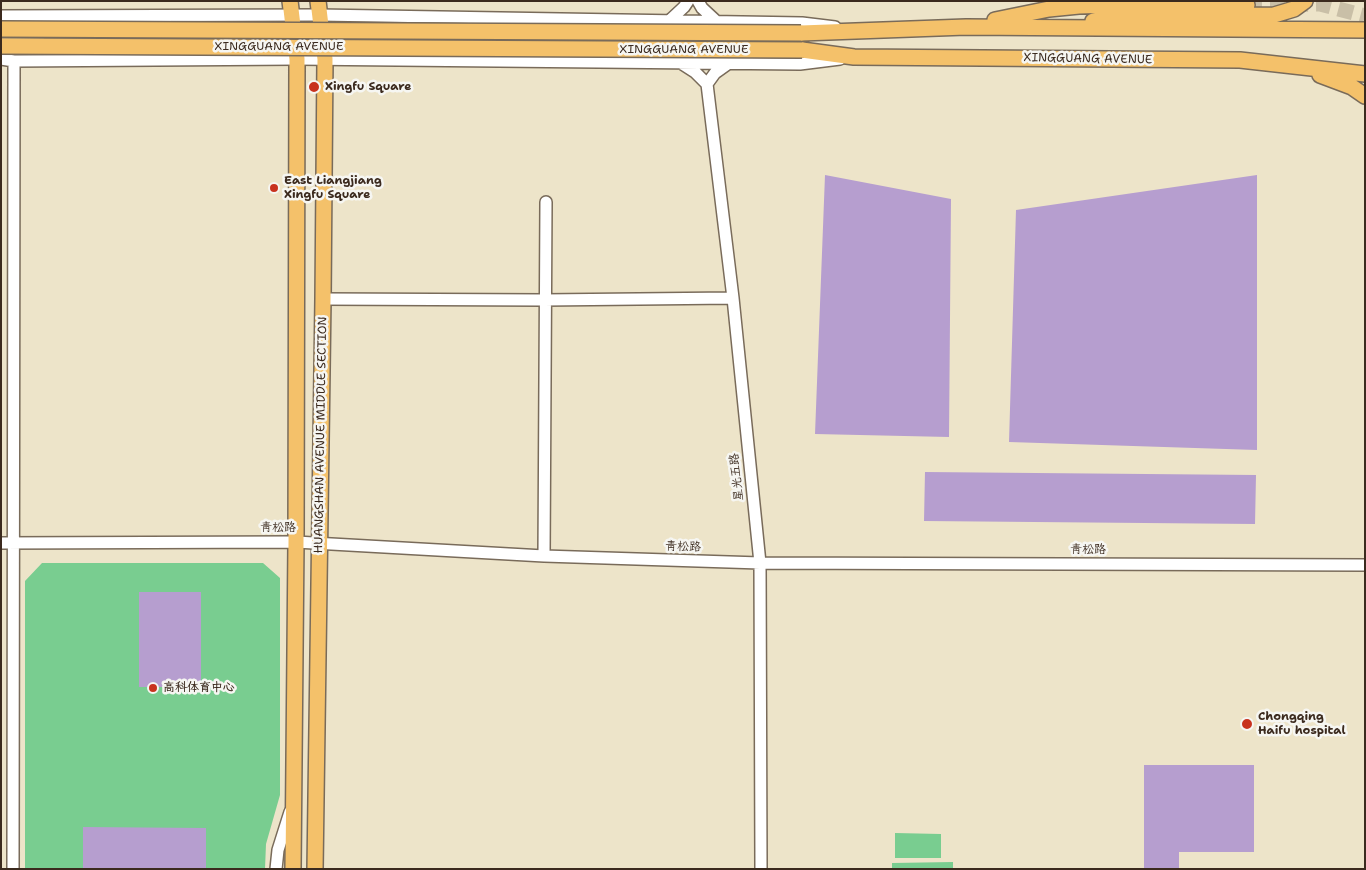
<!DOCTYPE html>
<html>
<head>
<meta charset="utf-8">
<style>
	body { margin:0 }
	#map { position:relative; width:1366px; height:870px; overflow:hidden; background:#ede4c9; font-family:"Shantell Sans",sans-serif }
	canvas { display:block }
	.frame { position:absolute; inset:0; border:2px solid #3b2a1e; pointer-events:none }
</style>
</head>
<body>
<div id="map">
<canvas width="1366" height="870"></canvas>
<div class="frame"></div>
</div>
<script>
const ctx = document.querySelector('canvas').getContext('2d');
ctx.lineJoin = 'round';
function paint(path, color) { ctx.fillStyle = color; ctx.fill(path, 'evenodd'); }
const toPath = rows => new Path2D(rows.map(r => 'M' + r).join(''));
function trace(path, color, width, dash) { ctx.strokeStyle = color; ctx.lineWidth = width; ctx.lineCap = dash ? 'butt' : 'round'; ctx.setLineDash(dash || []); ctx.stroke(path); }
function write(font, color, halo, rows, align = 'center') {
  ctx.font = font + ' "Shantell Sans","LXGW WenKai TC",sans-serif'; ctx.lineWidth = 5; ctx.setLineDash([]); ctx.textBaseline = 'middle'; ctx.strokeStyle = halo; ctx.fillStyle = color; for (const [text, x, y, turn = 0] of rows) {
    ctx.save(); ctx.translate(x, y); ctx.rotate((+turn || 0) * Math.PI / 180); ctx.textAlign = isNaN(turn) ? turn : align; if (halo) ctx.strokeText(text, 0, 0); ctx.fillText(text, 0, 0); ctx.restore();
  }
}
const green = toPath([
	[42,563,263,563,280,578,280,795,266,844,265,869,25,869,25,581],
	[895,833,941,834,941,858,895,858],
	[953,862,953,869,892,869,892,863]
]);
const building = toPath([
	[825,175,951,199,949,437,815,434],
	[1257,175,1257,450,1009,442,1016,210],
	[925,472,1256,475,1255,524,924,521],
	[139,592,201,592,201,687,139,687],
	[1144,765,1254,765,1254,852,1179,852,1179,869,1144,869],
	[83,827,206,828,206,869,83,869]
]);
const majorTunnel = toPath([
	[1247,5,1320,4,1365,16]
]);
const minor = toPath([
	[698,1,702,8,716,21],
	[1,16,319,15,802,23,835,27],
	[669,21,684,7,688,1],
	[1,59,14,61,297,59,800,64,840,59],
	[681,63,695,72,707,84,715,73,729,63],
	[707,84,733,298,760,563,761,869],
	[323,299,544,300,733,298],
	[1,543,296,542,544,556,760,563,1365,565],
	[544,556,546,202],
	[13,869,14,61],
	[276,869,278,850,290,812]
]);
const major = toPath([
	[290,1,297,59,296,542,293,869],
	[995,20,1049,9,1079,6,1110,5,1247,5],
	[1093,21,1112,17,1274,15,1294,9,1305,1],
	[801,33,966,27,1365,30],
	[802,50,854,57,1240,60,1365,74],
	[1320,75,1352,87,1365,96],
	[315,869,323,299,325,59,318,1]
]);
const majorBridge = toPath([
	[1,29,801,33],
	[1,46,802,50]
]);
const markers = [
	[314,87,6,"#c8321e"],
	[274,188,5,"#c8321e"],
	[153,688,5,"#c8321e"],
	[1247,724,6,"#c8321e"]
];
const streetNames = [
	["XINGGUANG AVENUE",279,47],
	["XINGGUANG AVENUE",684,50],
	["XINGGUANG AVENUE",1088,59,1],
	["HUANGSHAN AVENUE MIDDLE SECTION",321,435,-89],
	["星光五路",737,477,-96],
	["青松路",278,528],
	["青松路",683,547,2],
	["青松路",1088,550]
];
const poiNames = [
	["Xingfu Square",325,87],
	["East Liangjiang",284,181],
	["Xingfu Square",284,195],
	["高科体育中心",163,688],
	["Chongqing",1258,717],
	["Haifu hospital",1258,731]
];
paint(green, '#79cd90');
paint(building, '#b69ecf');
trace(majorTunnel, '#c9bfa7', 15, [15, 8]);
trace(minor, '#796b5a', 14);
trace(major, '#796b5a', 18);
trace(minor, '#fff', 11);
trace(major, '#f4c16a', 15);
trace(majorBridge, '#796b5a', 18, []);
trace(majorBridge, '#f4c16a', 15);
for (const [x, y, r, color] of markers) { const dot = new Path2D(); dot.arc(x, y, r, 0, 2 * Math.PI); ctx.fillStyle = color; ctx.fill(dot); trace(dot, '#f6f6f2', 2); }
write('12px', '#3b2a1e', '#f6f6f2', streetNames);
write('bold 12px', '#3b2a1e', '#f6f6f2', poiNames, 'left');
</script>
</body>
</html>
